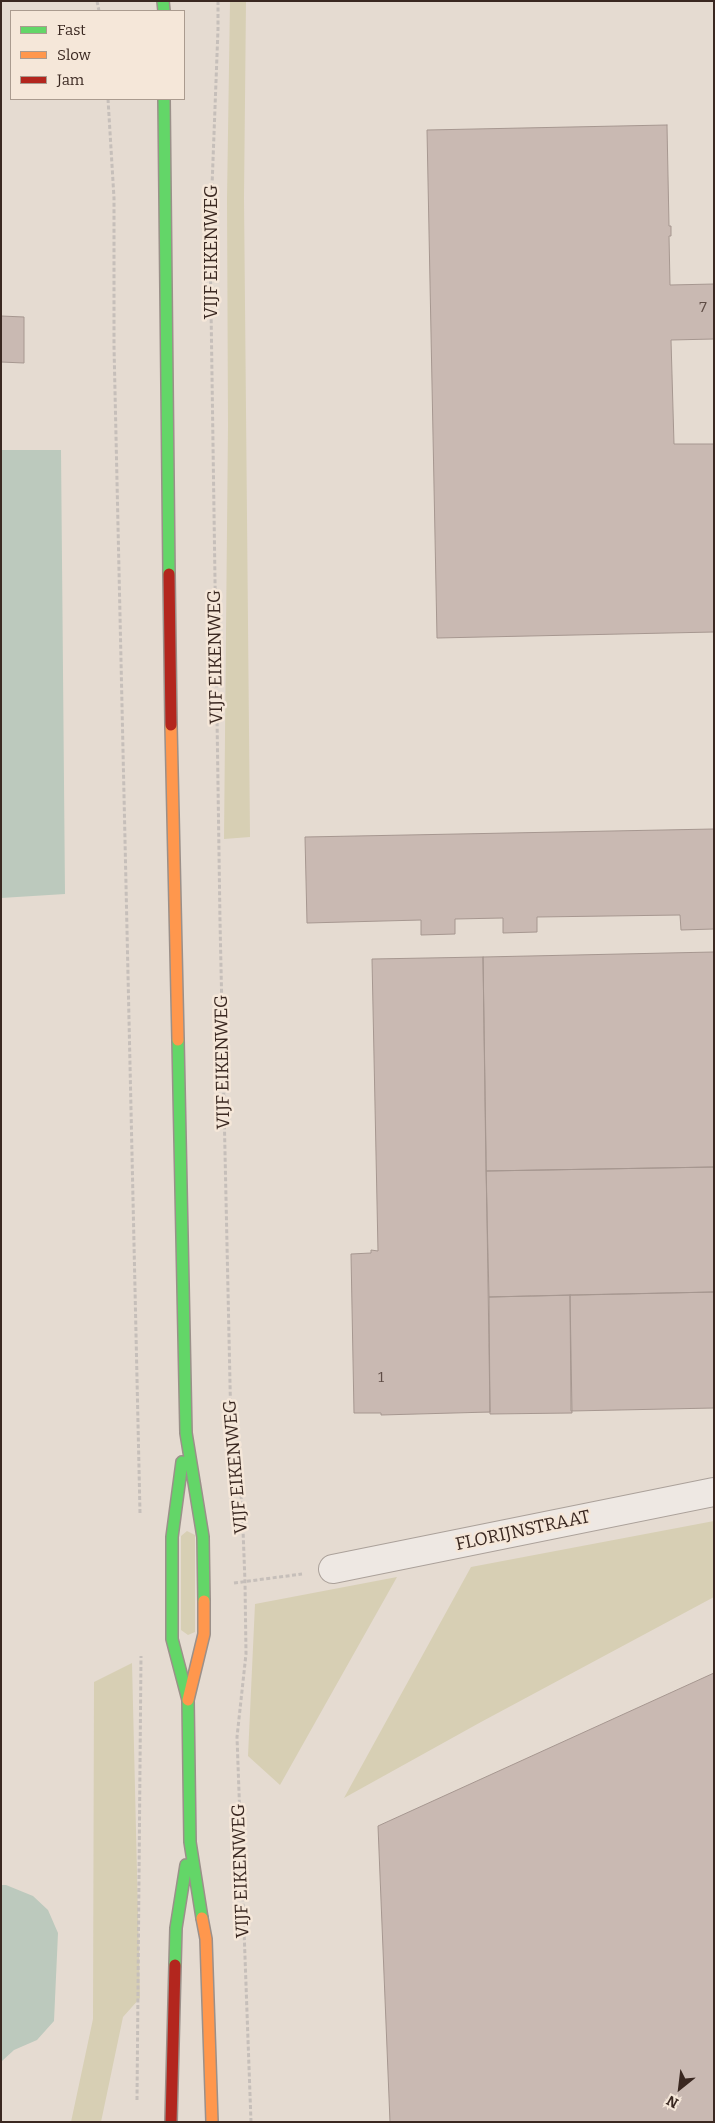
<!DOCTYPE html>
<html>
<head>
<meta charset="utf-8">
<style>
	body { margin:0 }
	#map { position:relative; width:715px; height:2123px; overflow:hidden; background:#e5dbd1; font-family:Bitter,serif }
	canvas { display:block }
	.frame { position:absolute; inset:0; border:2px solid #3a2821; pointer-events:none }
	.legend { position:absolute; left:10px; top:10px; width:175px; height:90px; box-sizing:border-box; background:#f5e7d9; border:1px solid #aa9b8f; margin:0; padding:6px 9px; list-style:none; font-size:15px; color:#3a2821 }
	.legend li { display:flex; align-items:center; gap:10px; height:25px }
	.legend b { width:25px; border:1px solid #aa9b8f }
	.north { position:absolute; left:655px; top:2063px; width:50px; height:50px; -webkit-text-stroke:4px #f5e7d9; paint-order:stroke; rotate:209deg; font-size:14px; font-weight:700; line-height:20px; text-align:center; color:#3a2821 }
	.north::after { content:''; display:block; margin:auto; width:18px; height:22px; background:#3a2821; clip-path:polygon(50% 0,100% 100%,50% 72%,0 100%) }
</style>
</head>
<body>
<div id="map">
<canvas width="715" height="2123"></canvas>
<div class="frame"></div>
<ul class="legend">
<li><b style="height:6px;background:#63d668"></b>Fast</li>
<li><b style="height:6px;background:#ff974d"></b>Slow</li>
<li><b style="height:6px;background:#b3261e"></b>Jam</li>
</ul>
<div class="north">N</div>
</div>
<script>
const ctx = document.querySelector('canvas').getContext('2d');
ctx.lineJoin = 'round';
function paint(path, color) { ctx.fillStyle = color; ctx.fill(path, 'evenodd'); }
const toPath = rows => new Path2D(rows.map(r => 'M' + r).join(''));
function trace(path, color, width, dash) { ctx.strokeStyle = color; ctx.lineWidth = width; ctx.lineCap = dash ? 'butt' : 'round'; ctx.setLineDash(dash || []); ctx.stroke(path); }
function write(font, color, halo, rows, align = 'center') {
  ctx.font = font + ' Bitter,serif'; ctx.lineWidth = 5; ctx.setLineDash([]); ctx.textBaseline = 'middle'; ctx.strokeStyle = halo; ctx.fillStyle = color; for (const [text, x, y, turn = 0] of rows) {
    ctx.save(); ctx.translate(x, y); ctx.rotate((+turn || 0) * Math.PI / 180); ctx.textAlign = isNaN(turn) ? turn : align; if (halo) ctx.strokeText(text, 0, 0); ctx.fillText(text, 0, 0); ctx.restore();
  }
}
const green = toPath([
	[230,1,246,1,244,198,250,837,224,839,228,426,227,199],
	[714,1521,714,1597,481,1722,344,1798,471,1567],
	[187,1531,195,1535,195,1632,188,1635,181,1630,181,1536],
	[397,1577,280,1785,248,1756,255,1604],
	[132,1663,140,1998,123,2017,101,2122,71,2122,93,2019,94,1682]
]);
const water = toPath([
	[1,450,61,450,65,894,1,898],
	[1,1885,6,1885,33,1896,48,1910,58,1933,54,2021,37,2040,14,2050,2,2061,1,2067]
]);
const building = toPath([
	[667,125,669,226,671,226,671,236,669,236,670,285,714,284,714,339,671,340,674,444,714,444,714,632,437,638,427,130,667,125],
	[1,316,24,317,24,363,1,362,1,316],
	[714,829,714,929,681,930,680,915,537,917,537,932,503,933,503,918,455,919,455,934,421,935,421,920,307,923,305,837,714,829],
	[714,952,714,1167,486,1171,483,957,714,952],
	[483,957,490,1412,381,1415,381,1413,354,1413,351,1254,371,1253,371,1250,378,1251,372,959,483,957],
	[714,1167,714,1292,489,1297,486,1171,714,1167],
	[714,1292,714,1408,571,1411,570,1295,714,1292],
	[570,1295,572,1413,490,1414,489,1297,570,1295],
	[714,1673,714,2122,390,2122,378,1826,714,1673]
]);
const path = toPath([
	[97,1,99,11],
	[218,1,218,29,210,239,220,921,231,1429,242,1503,245,1582,246,1654,237,1737,251,2122],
	[108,99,114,198,114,346,140,1513],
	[234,1583,302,1574],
	[137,2100,141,1656]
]);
const street = toPath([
	[333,1569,714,1492]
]);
const fast = toPath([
	[163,1,164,11],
	[164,99,169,574],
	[178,1040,186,1433,203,1537,204,1601],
	[182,1462,172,1537,172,1639,188,1700,190,1842,202,1918],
	[175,1965,176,1928,186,1865]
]);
const slow = toPath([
	[171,725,178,1040],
	[188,1700,204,1634,204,1601],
	[202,1918,206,1939,212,2122]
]);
const jam = toPath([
	[169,574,171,725],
	[171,2122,175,1965]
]);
const numberNames = [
	["7",703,308],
	["1",381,1378]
];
const streetNames = [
	["VIJF EIKENWEG",212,252,-90],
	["VIJF EIKENWEG",216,657,-91],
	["VIJF EIKENWEG",223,1062,-91],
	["VIJF EIKENWEG",236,1467,-95],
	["FLORIJNSTRAAT",523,1531,-12],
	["VIJF EIKENWEG",241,1871,-92]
];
paint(green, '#d7cfb4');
paint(water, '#bcc9bd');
paint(building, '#c9b9b2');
trace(building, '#a69790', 1);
trace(street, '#aba19a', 30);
trace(fast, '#9b908a', 14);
trace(slow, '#9b908a', 14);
trace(jam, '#9b908a', 14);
trace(path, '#c6bfba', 3, [4, 2.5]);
trace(street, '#eee8e3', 28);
trace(fast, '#63d668', 11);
trace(slow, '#ff974d', 11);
trace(jam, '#b3261e', 11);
write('15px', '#5e4c45', null, numberNames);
write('18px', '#3a2821', '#f5e7d9', streetNames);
</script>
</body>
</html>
